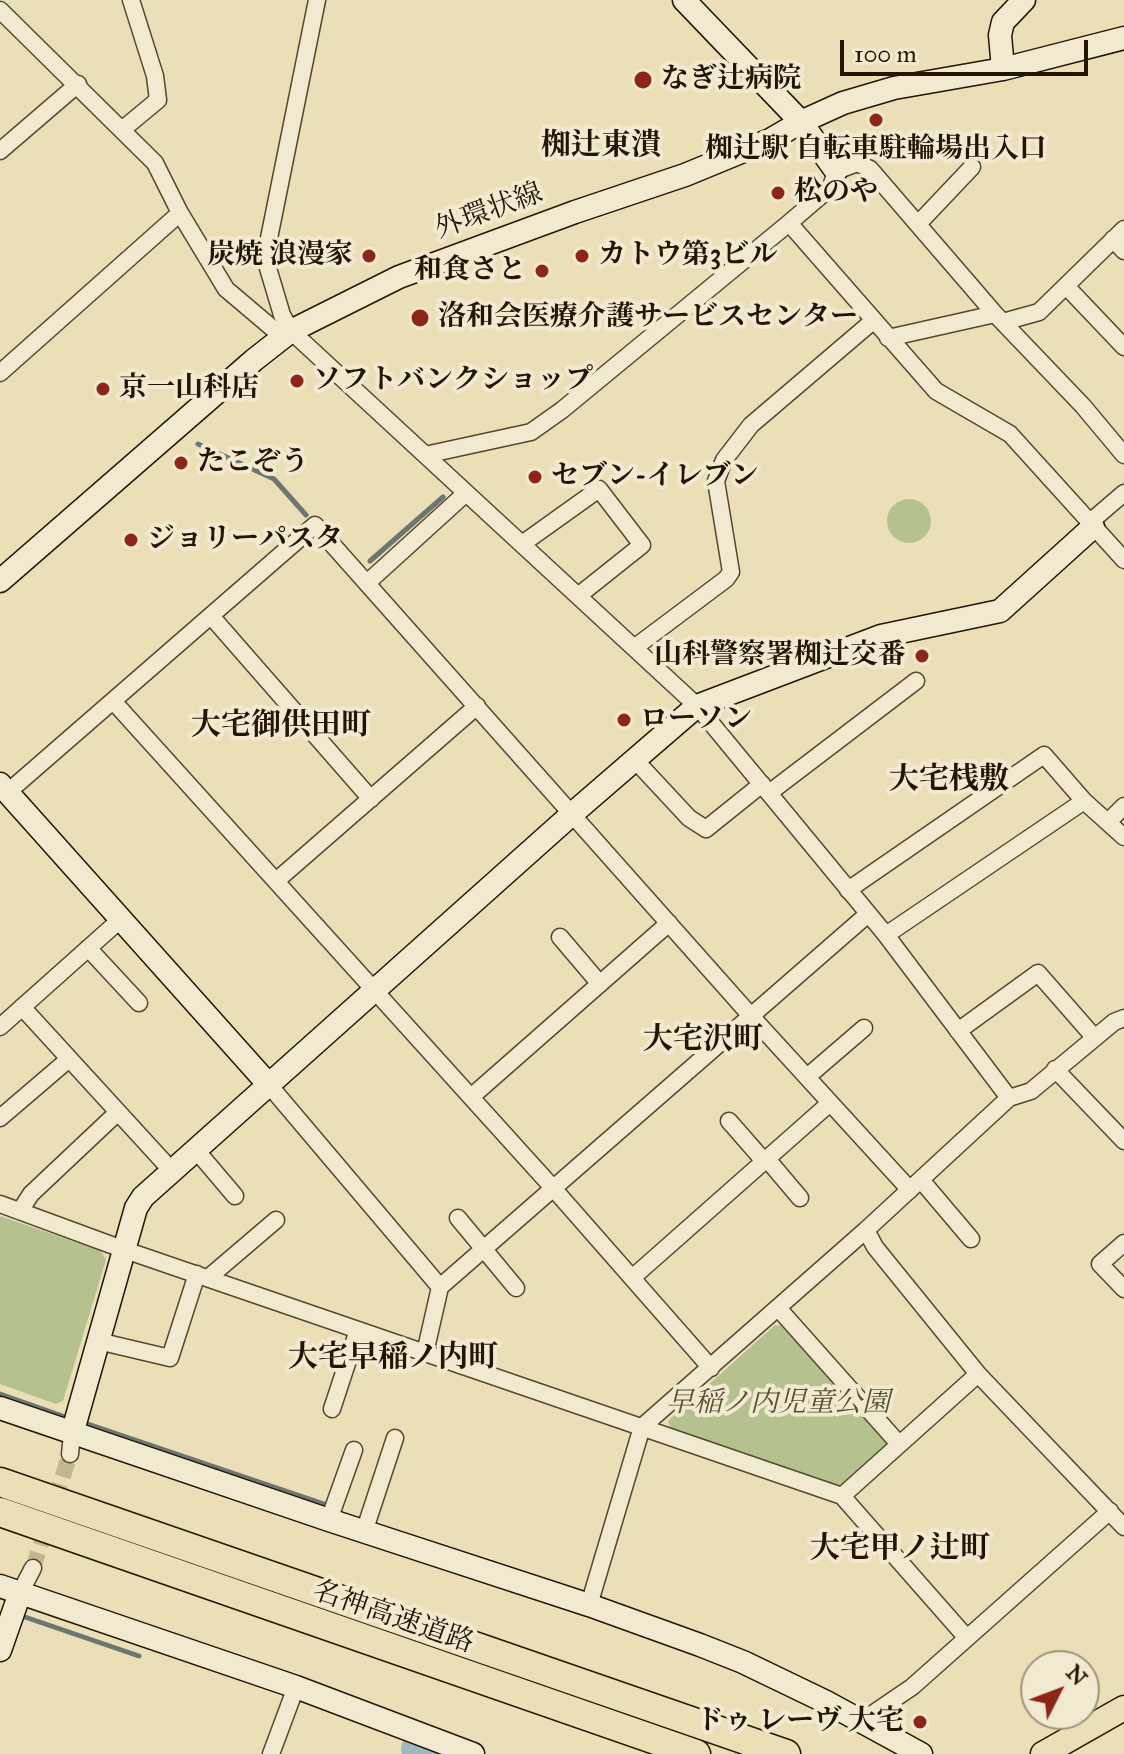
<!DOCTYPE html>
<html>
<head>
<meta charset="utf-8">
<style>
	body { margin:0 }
	#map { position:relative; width:1124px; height:1754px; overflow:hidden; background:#ebdfb7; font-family:"IM FELL Great Primer",serif }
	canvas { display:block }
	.north { position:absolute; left:1020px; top:1650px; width:80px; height:80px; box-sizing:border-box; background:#f2ead0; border:2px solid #9f957e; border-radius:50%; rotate:48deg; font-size:22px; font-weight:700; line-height:32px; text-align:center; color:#231502 }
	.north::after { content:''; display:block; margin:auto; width:28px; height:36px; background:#8f2418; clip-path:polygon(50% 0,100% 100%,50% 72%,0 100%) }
	.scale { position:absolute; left:840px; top:40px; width:248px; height:36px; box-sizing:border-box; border:4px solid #231502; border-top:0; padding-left:10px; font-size:24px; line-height:28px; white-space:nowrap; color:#231502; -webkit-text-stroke:6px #f2ead0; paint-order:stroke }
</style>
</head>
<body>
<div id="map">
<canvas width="1124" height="1754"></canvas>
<div class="north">N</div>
<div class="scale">100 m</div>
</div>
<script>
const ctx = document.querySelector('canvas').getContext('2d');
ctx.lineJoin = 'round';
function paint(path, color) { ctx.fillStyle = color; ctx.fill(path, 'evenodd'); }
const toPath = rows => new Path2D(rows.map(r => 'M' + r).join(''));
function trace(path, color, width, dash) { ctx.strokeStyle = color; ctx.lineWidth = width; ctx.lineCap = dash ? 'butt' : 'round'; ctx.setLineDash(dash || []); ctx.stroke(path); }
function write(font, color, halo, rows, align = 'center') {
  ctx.font = font + ' "IM FELL Great Primer","Noto Serif JP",serif'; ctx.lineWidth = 8; ctx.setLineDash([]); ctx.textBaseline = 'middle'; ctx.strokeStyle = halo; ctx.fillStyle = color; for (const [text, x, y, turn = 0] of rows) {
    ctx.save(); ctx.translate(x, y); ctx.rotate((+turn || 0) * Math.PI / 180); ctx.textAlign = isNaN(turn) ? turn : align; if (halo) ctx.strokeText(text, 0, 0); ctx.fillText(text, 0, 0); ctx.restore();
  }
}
const green = toPath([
	'887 521a22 22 0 1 1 44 0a22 22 0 1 1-44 0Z',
	[0,1216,101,1251,106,1260,63,1401,56,1404,0,1384],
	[775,1325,789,1326,889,1439,888,1448,844,1488,671,1431,668,1421]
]);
const stream = toPath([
	[198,444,274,479,306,515],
	[370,561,443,497],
	[0,1394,68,1418],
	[82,1422,327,1505],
	[19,1615,139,1656]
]);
const river = toPath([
	[416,1749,429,1754]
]);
const streetTunnel = toPath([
	[33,1568,70,1454]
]);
const street = toPath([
	[317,0,265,258,282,315,291,331,697,706,886,935,1009,1098],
	[0,10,155,163,180,213,226,289,278,333,291,331],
	[123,129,158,100,155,76,131,0],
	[0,151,78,84],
	[789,223,936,391,1010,434,1124,560],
	[918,224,972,167],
	[1113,239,1124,251],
	[1066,286,1124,347],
	[1003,322,1039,312,1124,229],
	[888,338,995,314],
	[0,373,180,213],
	[425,455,531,432,562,410,789,223,831,187,836,171,857,163,870,169,995,314,1083,406,1124,455],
	[1089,523,1124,493],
	[522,544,599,489,642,545,578,596],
	[367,583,466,493],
	[211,616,371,799],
	[634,648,726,579,731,572,716,481,724,460,751,425,873,321],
	[113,701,553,1188,711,1368],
	[635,760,689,818,706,829,762,784],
	[8,792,315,525,751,1016,910,1190],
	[769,793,916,681],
	[1109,821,1124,806],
	[276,881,477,706],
	[848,890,1044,755,1084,801],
	[886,935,1084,801,1124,837],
	[560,937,600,984],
	[88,948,139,1003],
	[22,1007,172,1171],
	[0,1027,121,919],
	[958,1031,1038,973,1094,1037],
	[1055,1069,1124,1141],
	[807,1077,864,1028],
	[269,1085,440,1287],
	[471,1097,669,923],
	[0,1118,69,1059],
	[729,1121,764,1161],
	[196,1150,235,1196],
	[767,1159,800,1198],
	[921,1180,971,1239],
	[0,1204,125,1250,842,1496,978,1374],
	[20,1211,31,1194,118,1112],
	[458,1218,516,1288],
	[866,1230,875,1247,978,1374,1124,1527],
	[1124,1243,1100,1264,1124,1289],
	[208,1278,276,1220],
	[632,1278,830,1103],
	[778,1308,899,1444],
	[98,1341,170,1358,197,1274],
	[425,1353,440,1287,868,914],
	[332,1409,358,1330],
	[70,1454,72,1434],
	[842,1496,966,1637],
	[329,1520,354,1450],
	[364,1532,395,1438],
	[20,1593,33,1568],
	[589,1605,642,1427,866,1230,1009,1098,1031,1091,1114,1022,1124,1018],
	[862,1721,912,1687,1110,1511],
	[271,1754,296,1687]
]);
const secondary = toPath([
	[684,0,801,122,836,171],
	[1003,69,1000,35,1003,22,1024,0],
	[0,581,254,360,291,331,399,277,575,212,685,175,770,140,801,122,843,103,894,88,1003,69,1124,38],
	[0,784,269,1085],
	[0,1408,329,1520,589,1605,700,1645,743,1662,826,1702,921,1754],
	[72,1434,136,1208,143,1197,572,814,697,706,881,636,1000,611,1093,527],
	[0,1586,296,1687,473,1754],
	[0,1650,20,1593]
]);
const primary = toPath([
	[1043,1754,1124,1708]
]);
const highway = toPath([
	[0,1482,786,1754],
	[0,1512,696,1754]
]);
const markers = [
	[643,80,10,"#8f2418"],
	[876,120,8,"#8f2418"],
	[778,193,8,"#8f2418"],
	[369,256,8,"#8f2418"],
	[582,256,8,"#8f2418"],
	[542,271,8,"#8f2418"],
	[420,318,10,"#8f2418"],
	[297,381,8,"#8f2418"],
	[103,389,8,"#8f2418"],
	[181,463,8,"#8f2418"],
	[535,477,8,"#8f2418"],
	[131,540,8,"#8f2418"],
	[922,656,8,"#8f2418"],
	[624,720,8,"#8f2418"],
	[920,1722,8,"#8f2418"]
];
const poiNames = [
	["なぎ辻病院",661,80],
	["椥辻駅 自転車駐輪場出入口",876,150,"center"],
	["松のや",794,193],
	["炭焼 浪漫家",353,256,"right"],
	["カトウ第3ビル",598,256],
	["和食さと",526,271,"right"],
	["洛和会医療介護サービスセンター",438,318],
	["ソフトバンクショップ",313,381],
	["京一山科店",119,389],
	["たこぞう",197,463],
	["セブン-イレブン",551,477],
	["ジョリーパスタ",147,540],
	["山科警察署椥辻交番",906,656,"right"],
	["ローソン",640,720],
	["ドゥ レーヴ 大宅",904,1722,"right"]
];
const streetNames = [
	["外環状線",489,212,-20],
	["名神高速道路",393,1618,19]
];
const parkNames = [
	["早稲ノ内児童公園",778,1404]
];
const neighbourhoodNames = [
	["椥辻東潰",601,147],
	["大宅御供田町",281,727],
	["大宅桟敷",949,781],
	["大宅沢町",703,1041],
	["大宅早稲ノ内町",393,1359],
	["大宅甲ノ辻町",900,1550]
];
paint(green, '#b5c290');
trace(stream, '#6d7771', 5);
trace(river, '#9eb9bb', 30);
trace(streetTunnel, '#c3b793', 16, [16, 8]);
trace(street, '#55482f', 19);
trace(secondary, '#231502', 25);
trace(primary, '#231502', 27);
trace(highway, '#231502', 31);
trace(street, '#f2ead0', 16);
trace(secondary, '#f2ead0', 22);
trace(primary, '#ebdfb7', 24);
trace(highway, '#ebdfb7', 28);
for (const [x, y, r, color] of markers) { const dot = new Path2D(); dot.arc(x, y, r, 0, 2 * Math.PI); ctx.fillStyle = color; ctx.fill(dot); trace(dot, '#f2ead0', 3); }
write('bold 28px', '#231502', '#f2ead0', poiNames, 'left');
write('28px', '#231502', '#f2ead0', streetNames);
write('italic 28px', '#565234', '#f2ead0', parkNames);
write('bold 30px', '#231502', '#f2ead0', neighbourhoodNames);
</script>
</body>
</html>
